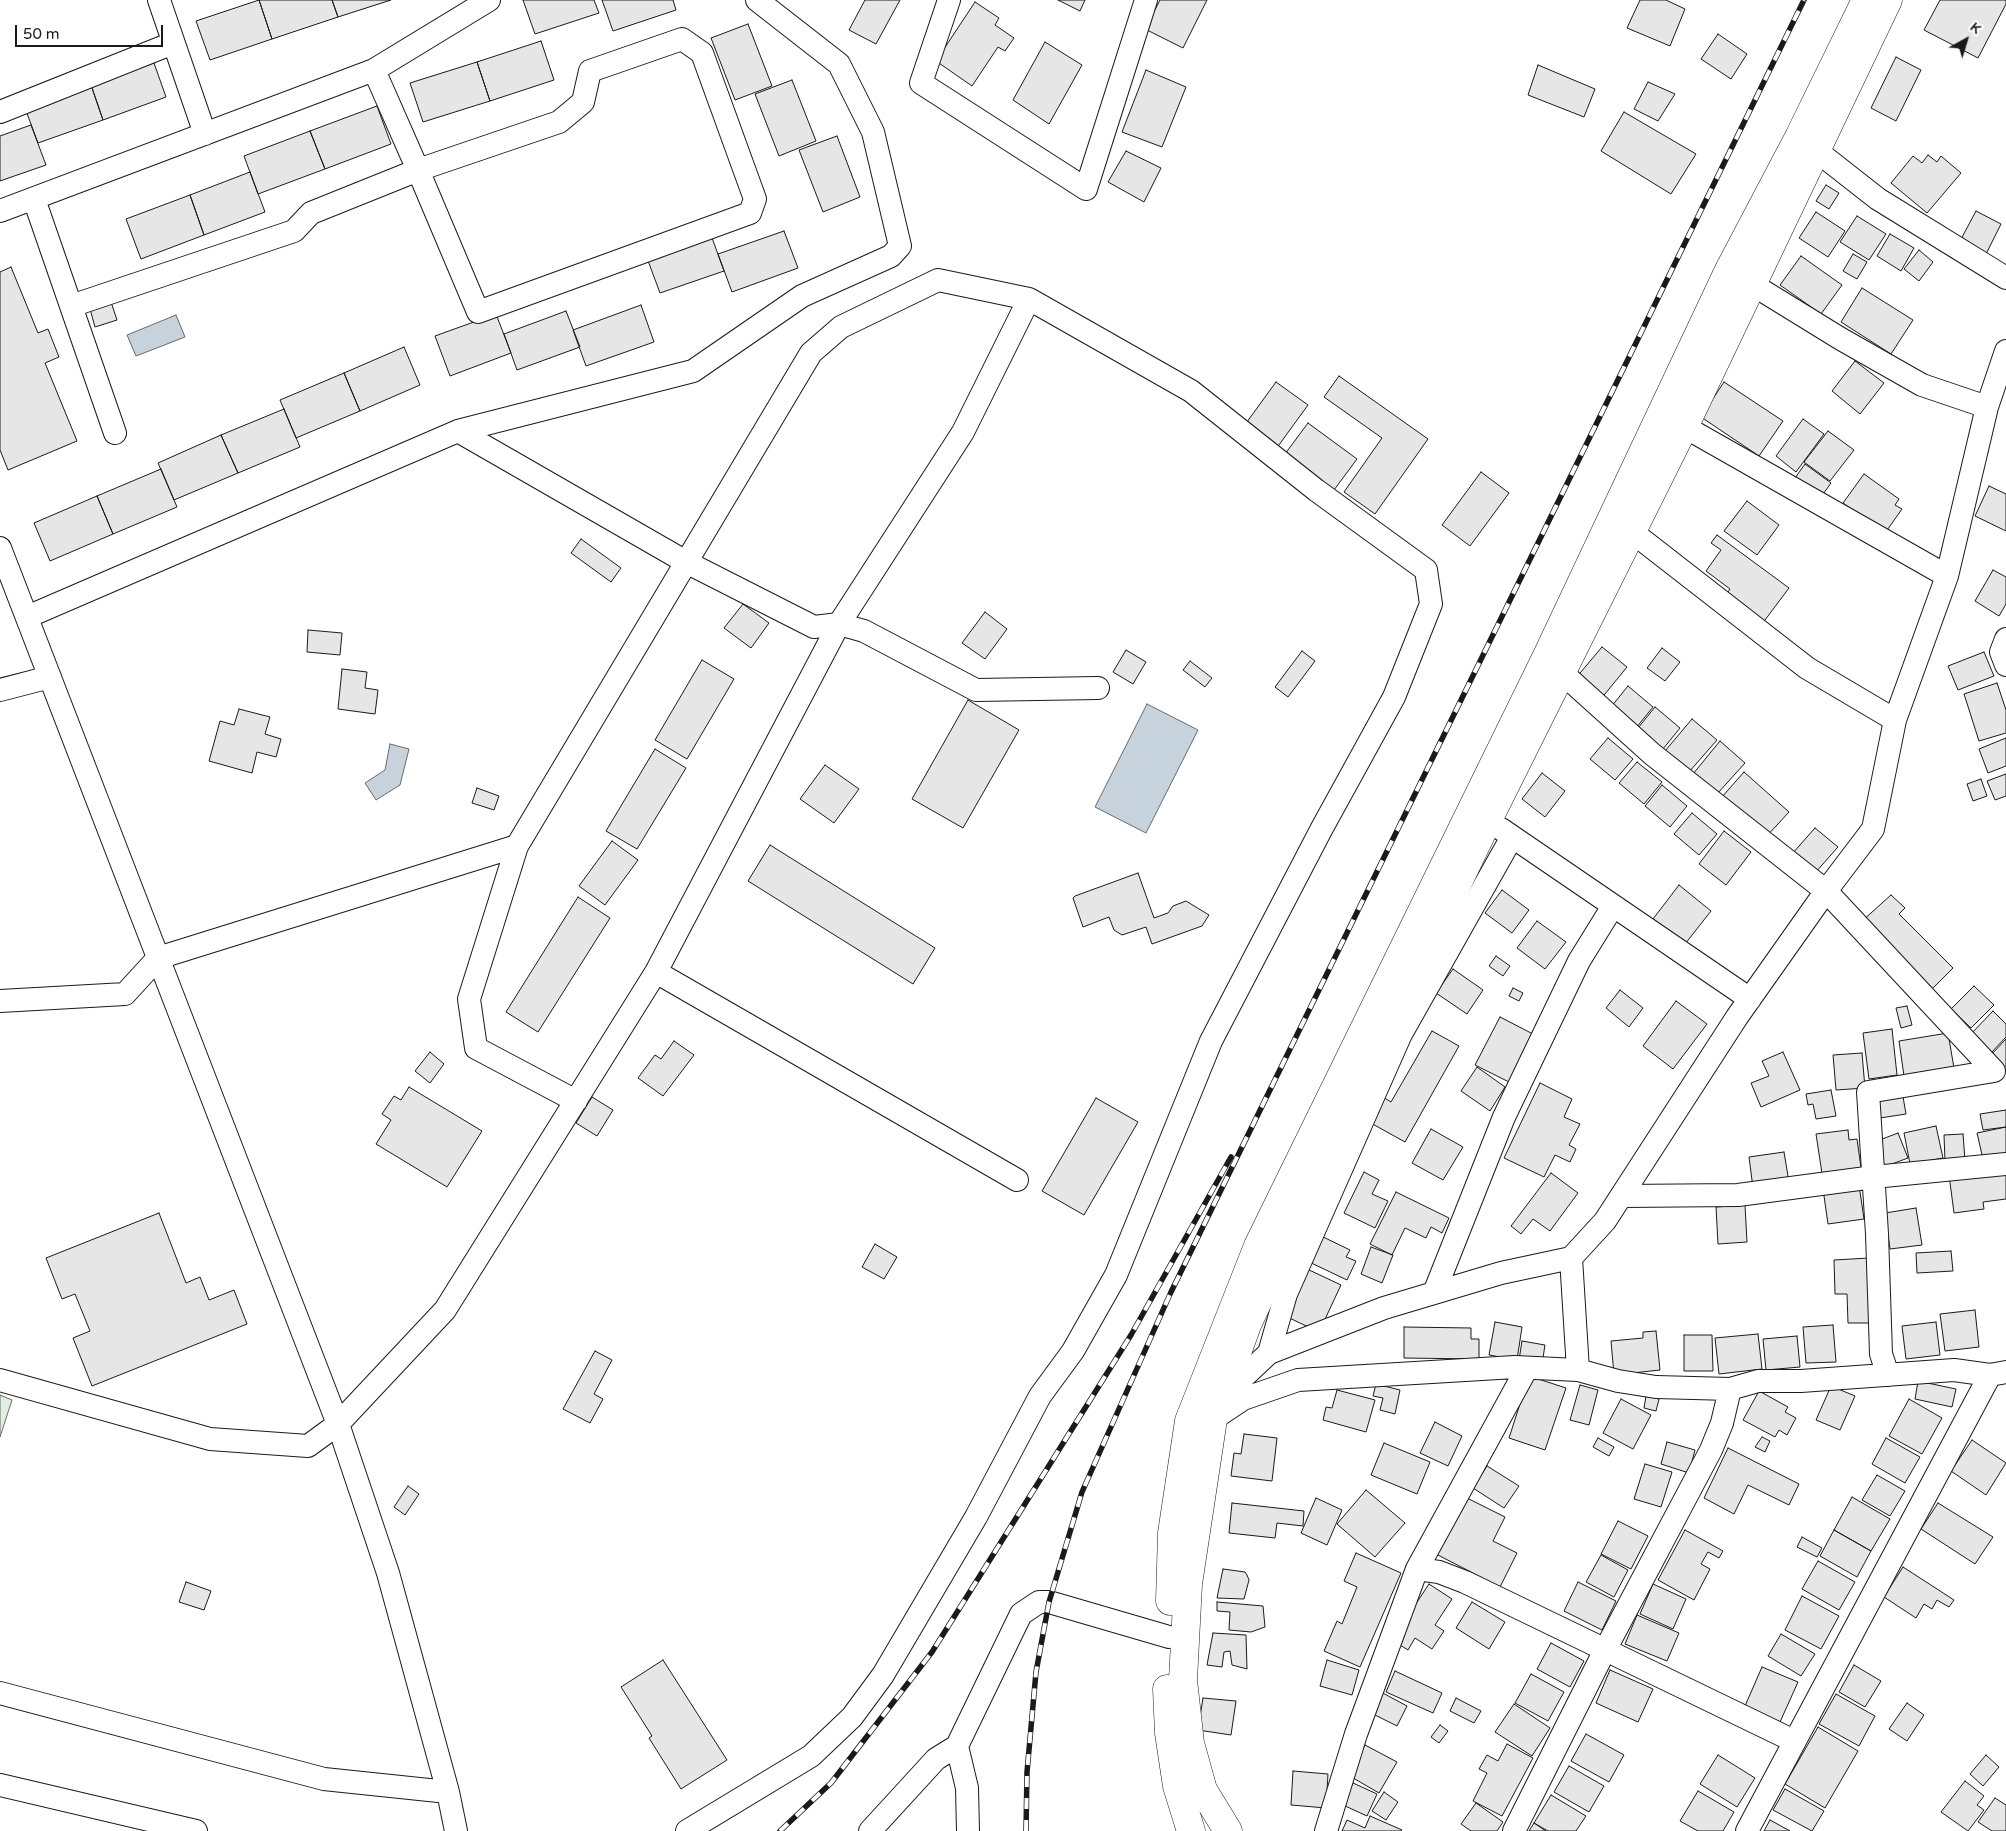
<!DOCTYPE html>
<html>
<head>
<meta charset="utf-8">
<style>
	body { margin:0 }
	#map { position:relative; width:2006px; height:1831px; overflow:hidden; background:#fff; font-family:"Varela Round",sans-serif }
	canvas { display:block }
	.north { position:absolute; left:1941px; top:15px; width:50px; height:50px; -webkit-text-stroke:4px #fff; paint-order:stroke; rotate:39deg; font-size:14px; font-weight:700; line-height:20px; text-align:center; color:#1a1a1a }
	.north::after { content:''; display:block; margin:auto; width:18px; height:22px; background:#1a1a1a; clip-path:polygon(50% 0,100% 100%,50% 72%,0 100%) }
	.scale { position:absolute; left:15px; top:25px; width:148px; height:22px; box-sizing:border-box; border:2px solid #1a1a1a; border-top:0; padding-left:6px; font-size:15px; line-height:18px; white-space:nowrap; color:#1a1a1a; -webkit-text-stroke:4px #fff; paint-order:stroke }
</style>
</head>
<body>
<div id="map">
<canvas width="2006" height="1831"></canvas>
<div class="north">K</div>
<div class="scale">50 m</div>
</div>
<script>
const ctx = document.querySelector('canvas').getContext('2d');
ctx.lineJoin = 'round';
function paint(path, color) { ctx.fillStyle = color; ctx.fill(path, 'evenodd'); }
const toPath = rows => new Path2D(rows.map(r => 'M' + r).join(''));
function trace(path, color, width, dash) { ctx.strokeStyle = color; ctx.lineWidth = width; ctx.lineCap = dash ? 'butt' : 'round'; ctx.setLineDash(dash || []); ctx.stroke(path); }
const green = toPath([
	[0,1395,12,1400,0,1437,0,1395]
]);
const water = toPath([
	[176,315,185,337,136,356,127,335,176,315],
	[1147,704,1198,730,1146,833,1095,807,1147,704],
	[390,744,409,749,400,785,376,800,365,783,385,770,390,744]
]);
const building = toPath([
	[259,0,272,39,210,60,196,21,259,0],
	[259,0,332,0,338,17,272,39,259,0],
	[332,0,391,0,338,17,332,0],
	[523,0,594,0,599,13,535,34,523,0],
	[602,0,673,0,676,10,613,31,602,0],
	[865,0,900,0,876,44,849,30,865,0],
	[1058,0,1085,0,1080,11,1058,0],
	[1160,0,1207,0,1183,48,1145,29,1160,0],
	[1640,0,1666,0,1685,9,1670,46,1627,28,1640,0],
	[1940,0,2006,0,2006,4,1978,58,1924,30,1940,0],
	[975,2,999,18,995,25,1014,38,1005,51,998,47,972,86,936,61,975,2],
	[748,24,772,86,735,100,711,38,748,24],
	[1718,34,1747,54,1731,79,1701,59,1718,34],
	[541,41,554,80,490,101,477,62,541,41],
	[1045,42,1082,65,1049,124,1013,100,1045,42],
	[1896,57,1921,70,1896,121,1871,108,1896,57],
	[477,62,490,101,423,122,410,83,477,62],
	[154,63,166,97,103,120,91,85,154,63],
	[1538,65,1595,89,1584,117,1528,95,1538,65],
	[1146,70,1186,87,1162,147,1122,132,1146,70],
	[792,80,816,141,779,156,755,94,792,80],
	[1648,82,1675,94,1658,121,1634,109,1648,82],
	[91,85,103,120,38,143,25,108,91,85],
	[377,106,391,144,325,169,310,131,377,106],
	[1624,112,1696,154,1671,194,1601,151,1624,112],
	[31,125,46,165,0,181,0,136,31,125],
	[310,131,325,169,258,194,244,156,310,131],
	[837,136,860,197,823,212,799,150,837,136],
	[1126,151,1161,168,1144,202,1108,182,1126,151],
	[1928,155,1937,162,1941,156,1961,173,1927,213,1891,183,1913,156,1922,163,1928,155],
	[250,172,265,212,204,235,190,195,250,172],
	[1826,185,1839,193,1829,209,1816,201,1826,185],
	[190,195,204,235,141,259,126,219,190,195],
	[1976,211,2001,224,1985,256,1959,243,1976,211],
	[1816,212,1845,231,1828,257,1799,238,1816,212],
	[1857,216,1886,234,1869,260,1840,242,1857,216],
	[784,231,798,268,732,292,718,254,784,231],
	[1890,234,1914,248,1901,271,1877,256,1890,234],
	[711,235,724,271,660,293,647,258,711,235],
	[1919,250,1933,262,1919,281,1904,269,1919,250],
	[1853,254,1867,262,1857,279,1843,271,1853,254],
	[1801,256,1842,285,1821,314,1780,285,1801,256],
	[11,267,38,333,48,329,59,357,45,363,77,441,8,470,0,450,0,272,11,267],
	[1862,288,1913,320,1891,354,1841,322,1862,288],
	[111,302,117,320,95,327,90,309,111,302],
	[641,305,654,342,586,366,573,330,641,305],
	[566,311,580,347,517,370,504,334,566,311],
	[496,314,511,353,450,376,435,336,496,314],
	[404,347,420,385,360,411,344,373,404,347],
	[1855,361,1884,383,1860,414,1832,391,1855,361],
	[344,373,360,411,296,438,280,400,344,373],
	[1339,376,1428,439,1375,514,1344,492,1382,438,1324,397,1339,376],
	[1276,382,1308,405,1276,449,1244,426,1276,382],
	[1724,382,1783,421,1759,456,1701,417,1724,382],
	[284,409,300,447,238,473,221,435,284,409],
	[1803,419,1824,434,1796,472,1776,456,1803,419],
	[1308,423,1357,459,1334,490,1285,454,1308,423],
	[1828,431,1854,450,1830,481,1804,462,1828,431],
	[221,435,238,473,174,500,158,463,221,435],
	[1805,464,1831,483,1821,497,1795,478,1805,464],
	[161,469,177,507,113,534,97,496,161,469],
	[1481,472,1509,493,1470,546,1442,525,1481,472],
	[1864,474,1899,499,1895,505,1902,509,1885,533,1843,503,1864,474],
	[1989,486,2006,494,2006,531,1975,516,1989,486],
	[97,496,113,534,50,561,34,523,97,496],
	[1747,501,1779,525,1757,555,1724,531,1747,501],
	[1717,535,1789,588,1762,624,1725,596,1730,589,1706,571,1721,550,1711,543,1717,535],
	[581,539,621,568,611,582,571,553,581,539],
	[1993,570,2006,577,2006,604,1999,616,1975,601,1993,570],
	[743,604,769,623,751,648,724,628,743,604],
	[985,612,1007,629,985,659,962,643,985,612],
	[308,630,342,633,340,655,307,652,308,630],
	[1602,647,1627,667,1600,700,1575,679,1602,647],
	[1662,648,1680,662,1665,681,1647,668,1662,648],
	[1126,650,1146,662,1133,684,1113,672,1126,650],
	[1302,651,1315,661,1288,697,1275,687,1302,651],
	[1984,652,1994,676,1958,690,1948,666,1984,652],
	[702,660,734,679,687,759,655,740,702,660],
	[1190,661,1212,678,1205,687,1183,670,1190,661],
	[342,669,367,672,365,688,378,690,375,714,338,709,342,669],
	[1997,683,2006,710,2006,733,1979,741,1964,694,1997,683],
	[1628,686,1653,707,1636,728,1611,707,1628,686],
	[968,700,1019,730,963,828,912,799,968,700],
	[1655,707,1680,728,1663,749,1638,728,1655,707],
	[239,709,270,717,265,734,281,739,276,757,257,752,252,773,209,761,220,721,234,725,239,709],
	[1692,719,1717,740,1689,772,1665,751,1692,719],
	[1608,738,1633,759,1615,780,1590,759,1608,738],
	[2006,738,2006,766,1988,773,1979,749,2006,738],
	[1720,741,1745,763,1717,794,1693,774,1720,741],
	[655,749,686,768,637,849,606,831,655,749],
	[1637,762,1662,782,1644,804,1619,783,1637,762],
	[825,765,859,789,834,823,800,799,825,765],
	[1744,772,1789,812,1765,838,1721,798,1744,772],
	[1542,773,1565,791,1545,817,1522,799,1542,773],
	[2006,774,2006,796,1995,800,1987,781,2006,774],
	[1981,779,1987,796,1973,801,1967,784,1981,779],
	[1662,785,1687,806,1670,827,1645,806,1662,785],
	[477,788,499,796,494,810,472,803,477,788],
	[1692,813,1717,834,1699,855,1674,834,1692,813],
	[1815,828,1838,847,1815,873,1792,854,1815,828],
	[1724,831,1751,852,1726,885,1699,864,1724,831],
	[612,841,638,860,605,905,579,886,612,841],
	[770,845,935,948,913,984,748,881,770,845],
	[1138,873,1154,918,1168,913,1173,906,1186,901,1209,915,1202,926,1152,944,1146,927,1122,935,1114,930,1109,917,1083,927,1073,898,1075,896,1138,873],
	[1679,885,1711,911,1685,944,1653,919,1679,885],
	[1502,890,1529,910,1512,933,1485,913,1502,890],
	[1891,895,1905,908,1899,914,1953,968,1930,991,1861,922,1891,895],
	[578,897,610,918,538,1032,506,1012,578,897],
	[1537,921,1566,942,1545,969,1517,948,1537,921],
	[1496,956,1510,966,1503,976,1489,966,1496,956],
	[1453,969,1483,990,1467,1014,1436,993,1453,969],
	[1974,986,1994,1005,1971,1028,1951,1009,1974,986],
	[1513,988,1523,993,1519,1001,1509,996,1513,988],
	[1620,990,1643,1008,1629,1027,1606,1008,1620,990],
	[1676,1001,1707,1024,1673,1069,1643,1046,1676,1001],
	[1907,1006,1912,1025,1901,1028,1896,1008,1907,1006],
	[1993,1011,2006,1024,2006,1037,1990,1054,1970,1035,1993,1011],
	[1500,1017,1533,1034,1509,1082,1475,1065,1500,1017],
	[1892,1029,1897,1075,1869,1079,1863,1033,1892,1029],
	[1432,1031,1459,1046,1405,1142,1369,1122,1383,1097,1391,1102,1432,1031],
	[1948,1033,1954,1068,1904,1076,1899,1041,1948,1033],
	[2006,1039,2006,1070,1991,1055,2006,1039],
	[674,1041,694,1055,663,1096,638,1078,655,1055,661,1059,674,1041],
	[430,1052,444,1064,430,1083,415,1071,430,1052],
	[1783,1052,1800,1090,1761,1107,1751,1083,1769,1076,1762,1061,1783,1052],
	[1862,1053,1865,1088,1836,1090,1833,1055,1862,1053],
	[1477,1067,1505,1087,1490,1111,1461,1091,1477,1067],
	[1540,1083,1572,1099,1564,1117,1580,1124,1569,1145,1576,1149,1570,1162,1555,1155,1544,1177,1504,1158,1540,1083],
	[409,1087,482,1131,447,1187,376,1144,391,1120,382,1114,394,1096,401,1100,409,1087],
	[1831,1090,1836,1116,1816,1119,1813,1104,1808,1105,1806,1094,1831,1090],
	[1902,1091,1906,1114,1880,1118,1876,1095,1902,1091],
	[592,1097,613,1110,597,1136,576,1123,592,1097],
	[1096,1098,1138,1122,1084,1215,1042,1191,1096,1098],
	[2006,1110,2006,1127,1983,1130,1980,1114,2006,1110],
	[1936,1126,1943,1158,1910,1164,1904,1133,1936,1126],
	[2006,1127,2006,1154,1983,1159,1977,1133,2006,1127],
	[1431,1129,1463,1147,1443,1180,1412,1163,1431,1129],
	[1848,1130,1849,1140,1857,1139,1862,1175,1823,1180,1816,1134,1848,1130],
	[1898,1133,1908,1158,1881,1168,1872,1143,1898,1133],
	[1963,1134,1965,1160,1945,1161,1944,1135,1963,1134],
	[1784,1152,1789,1182,1753,1188,1749,1157,1784,1152],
	[2006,1168,2006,1199,1983,1202,1984,1209,1954,1213,1949,1175,2006,1168],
	[1364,1172,1379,1180,1372,1194,1388,1201,1375,1228,1344,1213,1364,1172],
	[1551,1173,1578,1193,1550,1231,1533,1219,1521,1234,1511,1226,1551,1173],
	[1859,1185,1864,1219,1828,1224,1823,1189,1859,1185],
	[1396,1192,1449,1218,1442,1233,1431,1227,1426,1238,1405,1228,1392,1255,1370,1244,1396,1192],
	[1745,1205,1747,1242,1718,1244,1716,1207,1745,1205],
	[1916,1208,1922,1245,1890,1249,1885,1213,1916,1208],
	[159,1213,186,1283,200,1277,209,1300,234,1290,247,1324,92,1386,73,1338,90,1331,75,1294,62,1299,46,1258,159,1213],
	[1317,1234,1350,1250,1346,1257,1356,1261,1347,1280,1305,1260,1317,1234],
	[875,1244,897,1257,884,1279,862,1267,875,1244],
	[1371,1247,1393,1255,1382,1283,1361,1274,1371,1247],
	[1951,1251,1953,1271,1917,1273,1916,1253,1951,1251],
	[1869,1258,1871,1323,1848,1323,1847,1294,1835,1294,1834,1260,1869,1258],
	[1305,1268,1341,1285,1319,1332,1283,1315,1305,1268],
	[1975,1310,1979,1347,1945,1351,1940,1314,1975,1310],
	[1495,1322,1522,1327,1517,1360,1489,1355,1495,1322],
	[1936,1322,1940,1355,1906,1359,1902,1326,1936,1322],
	[1833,1325,1836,1362,1806,1363,1803,1327,1833,1325],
	[1404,1327,1471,1328,1471,1339,1479,1339,1479,1359,1404,1358,1404,1327],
	[1656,1331,1660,1370,1614,1375,1611,1341,1643,1338,1643,1332,1656,1331],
	[1758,1334,1762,1369,1719,1374,1715,1338,1758,1334],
	[1684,1335,1712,1335,1713,1371,1684,1371,1684,1335],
	[1797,1336,1800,1367,1766,1370,1763,1339,1797,1336],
	[1522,1341,1545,1345,1542,1364,1519,1360,1522,1341],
	[595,1351,612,1360,594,1394,603,1399,590,1423,563,1409,595,1351],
	[1529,1376,1566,1388,1545,1450,1509,1438,1529,1376],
	[1918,1381,1956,1389,1952,1407,1915,1399,1918,1381],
	[1376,1384,1400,1390,1395,1414,1380,1410,1383,1398,1373,1396,1376,1384],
	[1580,1385,1598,1390,1589,1425,1570,1420,1580,1385],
	[1831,1386,1855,1396,1840,1430,1816,1420,1831,1386],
	[1337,1390,1375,1400,1366,1432,1323,1420,1326,1407,1332,1408,1337,1390],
	[1759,1391,1788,1407,1785,1412,1796,1418,1787,1435,1779,1430,1775,1437,1743,1420,1759,1391],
	[1646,1396,1659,1399,1656,1411,1644,1408,1646,1396],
	[1621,1399,1651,1415,1633,1449,1603,1433,1621,1399],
	[1909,1399,1942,1418,1922,1454,1889,1436,1909,1399],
	[1435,1422,1462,1436,1448,1466,1420,1453,1435,1422],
	[1244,1434,1277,1438,1272,1481,1231,1476,1234,1453,1241,1454,1244,1434],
	[1762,1437,1770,1441,1765,1452,1755,1447,1762,1437],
	[1598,1438,1614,1447,1609,1456,1593,1447,1598,1438],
	[1886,1438,1920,1457,1905,1483,1872,1464,1886,1438],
	[1972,1440,2006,1463,1986,1495,1951,1471,1972,1440],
	[1667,1442,1695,1450,1689,1473,1661,1464,1667,1442],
	[1384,1443,1430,1462,1417,1494,1371,1475,1384,1443],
	[1728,1448,1799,1484,1789,1505,1748,1485,1734,1514,1704,1498,1728,1448],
	[1645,1464,1672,1472,1661,1507,1634,1499,1645,1464],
	[1487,1466,1519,1486,1504,1508,1473,1488,1487,1466],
	[1877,1475,1905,1491,1890,1516,1862,1500,1877,1475],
	[408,1486,419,1494,405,1515,394,1507,408,1486],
	[1366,1490,1405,1523,1375,1557,1337,1524,1366,1490],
	[1465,1497,1505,1517,1493,1541,1517,1553,1500,1587,1436,1554,1465,1497],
	[1852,1497,1890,1519,1871,1551,1834,1530,1852,1497],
	[1316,1498,1342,1510,1327,1545,1301,1533,1316,1498],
	[1232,1503,1304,1511,1303,1526,1277,1523,1275,1538,1229,1533,1232,1503],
	[1938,1503,1993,1537,1975,1564,1921,1529,1938,1503],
	[1618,1521,1648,1536,1631,1569,1601,1554,1618,1521],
	[1685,1530,1723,1551,1719,1558,1708,1552,1701,1564,1710,1569,1694,1600,1658,1580,1685,1530],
	[1834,1530,1871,1551,1857,1577,1820,1556,1834,1530],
	[1802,1537,1822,1548,1817,1557,1797,1547,1802,1537],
	[1356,1553,1401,1573,1360,1667,1324,1651,1337,1621,1342,1624,1357,1587,1344,1581,1356,1553],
	[1601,1555,1628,1570,1614,1597,1586,1582,1601,1555],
	[1818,1561,1855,1582,1839,1610,1802,1589,1818,1561],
	[1903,1567,1954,1600,1949,1607,1937,1600,1932,1609,1924,1604,1916,1618,1884,1597,1903,1567],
	[1223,1569,1245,1572,1247,1575,1249,1580,1244,1599,1217,1598,1223,1569],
	[186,1582,211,1591,204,1610,179,1602,186,1582],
	[1578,1582,1616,1601,1602,1630,1564,1611,1578,1582],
	[1429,1584,1452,1599,1435,1625,1444,1631,1432,1649,1415,1638,1408,1650,1392,1640,1429,1584],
	[1653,1584,1686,1599,1673,1629,1640,1614,1653,1584],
	[1802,1596,1839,1616,1821,1649,1785,1630,1802,1596],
	[1217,1602,1263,1606,1265,1627,1251,1632,1229,1630,1230,1612,1217,1611,1217,1602],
	[1472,1602,1505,1622,1489,1649,1456,1628,1472,1602],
	[1637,1615,1679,1633,1667,1661,1625,1644,1637,1615],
	[1213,1633,1246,1635,1247,1669,1232,1665,1230,1651,1224,1652,1222,1667,1207,1665,1213,1633],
	[1781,1634,1815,1654,1801,1676,1768,1656,1781,1634],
	[1551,1643,1584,1661,1570,1687,1537,1669,1551,1643],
	[663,1660,727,1760,681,1789,649,1738,652,1736,621,1687,663,1660],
	[1327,1660,1359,1670,1352,1695,1320,1686,1327,1660],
	[1854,1665,1881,1681,1865,1707,1839,1692,1854,1665],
	[1762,1667,1798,1682,1780,1722,1745,1706,1762,1667],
	[1610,1670,1653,1689,1638,1722,1596,1703,1610,1670],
	[1395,1671,1442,1693,1433,1713,1386,1692,1395,1671],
	[1531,1674,1564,1692,1548,1721,1515,1703,1531,1674],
	[1379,1691,1407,1706,1397,1726,1369,1712,1379,1691],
	[1836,1694,1875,1716,1859,1746,1819,1724,1836,1694],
	[1203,1698,1236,1701,1231,1735,1198,1730,1203,1698],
	[1456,1698,1481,1711,1474,1723,1450,1711,1456,1698],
	[1907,1703,1924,1715,1907,1741,1889,1729,1907,1703],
	[1514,1704,1550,1728,1532,1756,1495,1732,1514,1704],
	[1440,1725,1448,1731,1439,1743,1431,1737,1440,1725],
	[1818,1727,1858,1751,1825,1808,1785,1784,1818,1727],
	[1586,1734,1624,1755,1609,1782,1571,1761,1586,1734],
	[1507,1744,1533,1758,1502,1816,1473,1801,1487,1773,1479,1769,1487,1755,1498,1761,1507,1744],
	[1365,1745,1397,1762,1379,1793,1348,1775,1365,1745],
	[1718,1755,1755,1778,1737,1807,1700,1784,1718,1755],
	[1986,1755,1999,1767,1983,1786,1970,1774,1986,1755],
	[1569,1766,1604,1786,1589,1812,1554,1792,1569,1766],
	[1293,1771,1328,1774,1326,1808,1291,1805,1293,1771],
	[1965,1781,1984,1796,1977,1805,1984,1810,1968,1831,1941,1812,1965,1781],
	[1353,1783,1377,1794,1367,1816,1343,1805,1353,1783],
	[1785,1789,1824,1811,1812,1831,1773,1810,1785,1789],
	[1698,1791,1734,1812,1723,1831,1698,1831,1680,1821,1698,1791],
	[1384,1792,1398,1802,1386,1820,1372,1811,1384,1792],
	[1551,1795,1586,1816,1576,1831,1548,1831,1534,1823,1551,1795],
	[1995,1798,2006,1805,2006,1831,1992,1831,1978,1822,1995,1798],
	[1476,1803,1503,1822,1497,1831,1471,1831,1461,1824,1476,1803],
	[1370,1816,1402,1830,1401,1831,1342,1831,1347,1820,1365,1828,1370,1816],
	[1770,1820,1790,1831,1764,1831,1770,1820],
	[1534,1823,1546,1831,1529,1831,1534,1823]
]);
const minor = toPath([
	[159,0,205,134],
	[949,0,921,83,1086,189,1146,0],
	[0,112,173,43],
	[1804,141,1878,199,2006,278],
	[34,199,71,306,294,231,311,213,418,170,559,122,583,102,590,71,682,39,702,53,755,199,750,213,478,312,418,170,374,70],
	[0,211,374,70,489,0],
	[1737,275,1841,339,1922,385,1987,407],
	[71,306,115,433],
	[1669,418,1947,576],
	[458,431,686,562,814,627,839,624,864,631,976,690,1098,688],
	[1618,521,1807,668,1895,720],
	[0,548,338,1424,388,1573,448,1792,456,1831],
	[27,617,458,431,693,371,802,296,891,256,900,246,873,132,839,64,757,0],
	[2006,639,2001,652,2006,665],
	[1549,661,1652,754,1826,891,1994,1071,1868,1092,1877,1234,1881,1354,1888,1375],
	[0,690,50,677],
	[1501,829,1750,999],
	[656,972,1017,1180],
	[0,1001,125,994,158,958,517,846],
	[576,1101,476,1048,469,999,517,846,811,353,841,327,938,280,1029,299],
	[1622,1196,1738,1195,1874,1177,2006,1164],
	[1571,1258,1578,1370],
	[1434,1293,1504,1117,1579,961,1613,906],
	[1269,1353,1286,1294,1401,1034,1512,837],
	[1527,1368,1417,1569,1439,1572,1465,1582,1794,1741],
	[0,1380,210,1439,308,1446,338,1424,445,1310,656,972,839,624,963,432,1029,299,1191,391,1316,490,1426,570,1431,604,1394,697,1322,828,1211,1041,1116,1275,1073,1351,1040,1396,976,1517,883,1675,852,1717,811,1756,687,1831],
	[1220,1399,1269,1353,1384,1308,1501,1273,1571,1258,1605,1221,1737,1017,1826,891,1873,829,1895,720,1947,576,1987,407,2006,351],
	[1219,1415,1243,1399,1298,1380,1515,1367,1578,1370,1618,1381,1656,1387,1730,1389,1758,1381,1801,1381,1954,1370,1990,1375],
	[0,1693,324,1779,448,1792],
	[0,1785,196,1831],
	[870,1831,936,1759,957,1746],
	[968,1831,967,1788,957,1746,1021,1614,1039,1602,1049,1602,1169,1637],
	[1326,1831,1356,1734,1417,1569],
	[1514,1831,1604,1652,1711,1450,1722,1423,1730,1389],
	[1747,1831,1990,1375,2006,1372]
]);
const major = toPath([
	[1170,1601,1172,1533,1189,1421,1258,1246,1546,658,1729,270,1799,137,1866,0],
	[1167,1689,1169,1733,1177,1786,1191,1831],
	[1228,1831,1203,1790,1190,1743,1183,1680,1188,1584,1213,1419,1247,1325,1308,1193,1488,820,1684,427,1888,0]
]);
const rail = toPath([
	[780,1831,831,1783,932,1652,1131,1335,1231,1157],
	[1026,1831,1027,1772,1036,1672,1049,1602,1082,1492,1171,1292,1804,0]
]);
paint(green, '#e0efe3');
trace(green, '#6a6a6a', 1);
paint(water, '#c6d2dc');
trace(water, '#6a6a6a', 1);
paint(building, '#e6e6e6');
trace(building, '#1a1a1a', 1);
trace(minor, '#1a1a1a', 24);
trace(major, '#1a1a1a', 29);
trace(minor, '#fff', 22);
trace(major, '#fff', 28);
trace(rail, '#1a1a1a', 5.5);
trace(rail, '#fff', 4, [11]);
</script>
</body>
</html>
